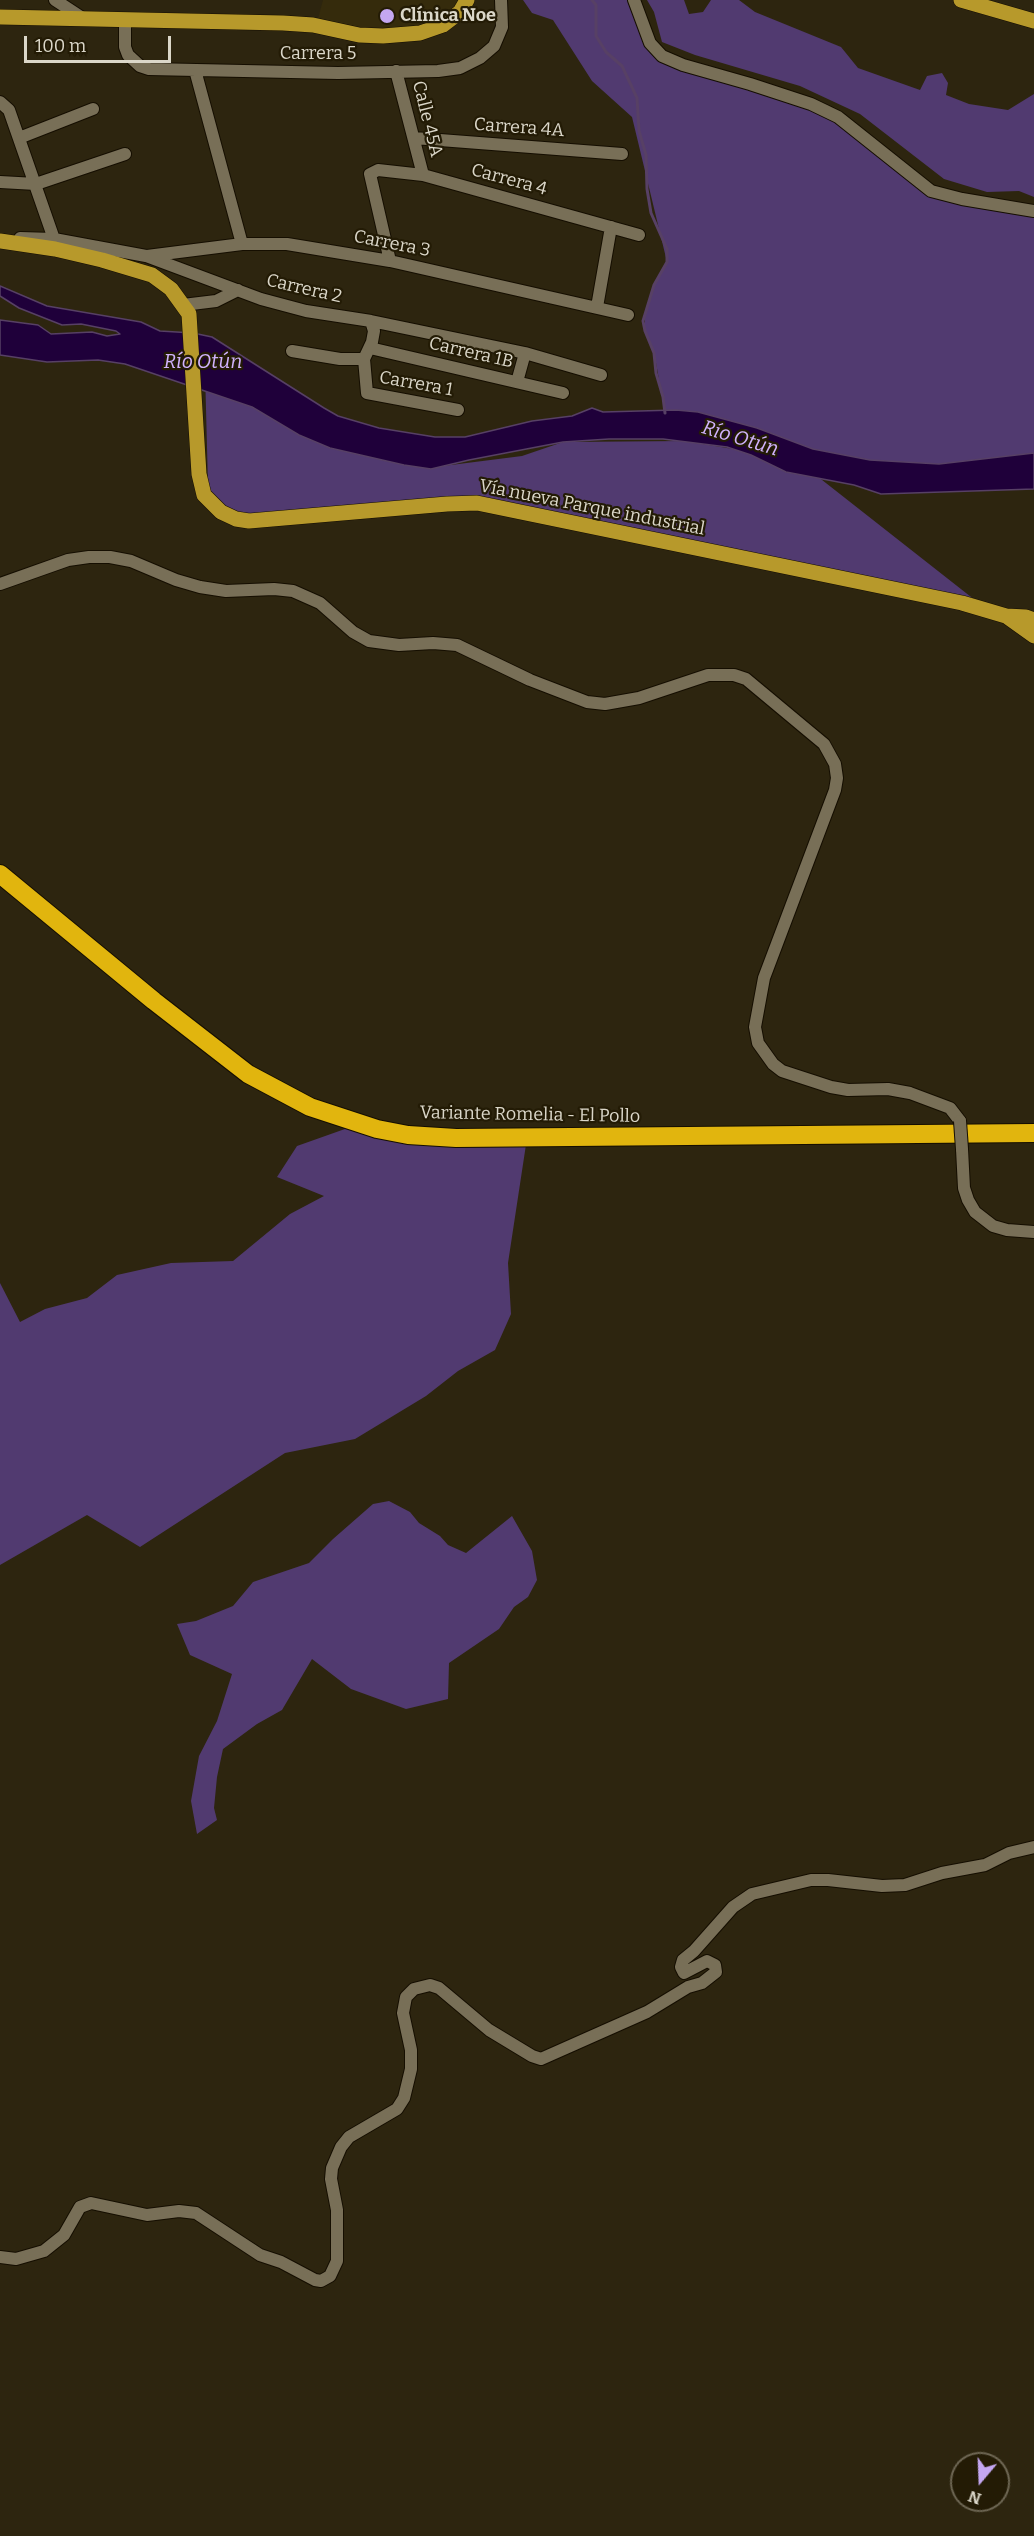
<!DOCTYPE html>
<html>
<head>
<meta charset="utf-8">
<style>
	body { margin:0 }
	#map { position:relative; width:1034px; height:2536px; overflow:hidden; background:#2d250f; font-family:Bitter,serif }
	canvas { display:block }
	.north { position:absolute; left:950px; top:2452px; width:60px; height:60px; box-sizing:border-box; background:#231b05; border:2px solid #6d6653; border-radius:50%; rotate:199deg; font-size:16px; font-weight:700; line-height:24px; text-align:center; color:#dbd7c9 }
	.north::after { content:''; display:block; margin:auto; width:21px; height:27px; background:#c4a7f1; clip-path:polygon(50% 0,100% 100%,50% 72%,0 100%) }
	.scale { position:absolute; left:24px; top:36px; width:147px; height:27px; box-sizing:border-box; border:3px solid #dbd7c9; border-top:0; padding-left:8px; font-size:18px; line-height:21px; white-space:nowrap; color:#dbd7c9; -webkit-text-stroke:4px #231b05; paint-order:stroke }
</style>
</head>
<body>
<div id="map">
<canvas width="1034" height="2536"></canvas>
<div class="north">N</div>
<div class="scale">100 m</div>
</div>
<script>
const ctx = document.querySelector('canvas').getContext('2d');
ctx.lineJoin = 'round';
function paint(path, color) { ctx.fillStyle = color; ctx.fill(path, 'evenodd'); }
const toPath = rows => new Path2D(rows.map(r => 'M' + r).join(''));
function trace(path, color, width, dash) { ctx.strokeStyle = color; ctx.lineWidth = width; ctx.lineCap = dash ? 'butt' : 'round'; ctx.setLineDash(dash || []); ctx.stroke(path); }
function write(font, color, halo, rows, align = 'center') {
  ctx.font = font + ' Bitter,serif'; ctx.lineWidth = 4.5; ctx.setLineDash([]); ctx.textBaseline = 'middle'; ctx.strokeStyle = halo; ctx.fillStyle = color; for (const [text, x, y, turn = 0] of rows) {
    ctx.save(); ctx.translate(x, y); ctx.rotate((+turn || 0) * Math.PI / 180); ctx.textAlign = isNaN(turn) ? turn : align; if (halo) ctx.strokeText(text, 0, 0); ctx.fillText(text, 0, 0); ctx.restore();
  }
}
const built = toPath([
	[323,0,467,0,420,33,316,26]
]);
const green = toPath([
	[523,0,634,0,650,43,683,65,838,117,931,191,1034,211,1034,471,1008,474,789,454,980,604,477,503,285,518,221,512,208,485,205,371,358,454,443,466,522,456,563,442,685,441,775,456,667,425,655,357,645,331,645,315,654,285,667,262,632,117,592,81,553,20,532,13],
	[647,0,684,0,689,14,703,12,711,0,739,0,755,12,841,47,858,68,920,90,927,76,942,73,948,83,946,95,969,104,1008,110,1034,94,1034,197,1019,191,987,192,944,179,860,114,800,86,695,55,662,42,654,12],
	[359,1124,527,1138,508,1263,511,1314,495,1350,458,1371,426,1396,355,1439,285,1453,140,1547,87,1515,0,1565,0,1283,20,1322,45,1309,87,1298,117,1275,171,1263,233,1261,290,1214,324,1196,277,1177,297,1146],
	[389,1501,410,1512,419,1523,440,1536,448,1545,466,1553,512,1516,532,1551,537,1580,528,1597,514,1607,499,1629,449,1663,448,1699,406,1709,351,1689,312,1659,282,1710,257,1724,223,1749,217,1777,214,1808,217,1820,197,1834,191,1801,199,1756,217,1721,232,1674,190,1655,177,1624,196,1621,233,1606,253,1582,309,1563,333,1539,373,1504]
]);
const water = toPath([
	[0,286,47,306,141,322,160,331,193,333,212,337,324,408,338,416,379,428,435,437,465,437,532,421,572,416,592,408,603,412,676,410,698,412,757,428,813,449,870,460,939,464,1034,453,1034,489,881,494,854,485,786,472,751,455,727,447,663,439,609,439,563,442,469,460,431,469,404,465,330,448,299,435,252,407,125,364,98,360,47,362,0,355,0,320,38,325,51,334,92,332,107,336,120,334,116,331,81,324,62,325,19,308,0,296,0,286]
]);
const stream = toPath([
	[592,0,596,5,596,36,606,52,622,66,637,98,639,131,646,155,647,189,651,213,667,249,667,262,654,285,643,321,645,331,654,353,656,373,663,397,665,413]
]);
const minor = toPath([
	[55,0,84,19],
	[634,0,650,43,662,56,683,65,750,84,811,104,838,117,931,191,962,199,1034,211],
	[125,20,125,47,128,55,140,66,149,69,338,73,438,71,460,68,480,58,494,46,502,27,501,0],
	[195,70,242,244],
	[396,71,423,175],
	[0,102,9,110,54,239],
	[19,138,93,109],
	[414,138,622,154],
	[0,182,36,184,125,154],
	[20,238,54,239,146,256,261,299,306,311,371,321,525,353,601,375],
	[147,256,242,244,287,244,390,261,628,315],
	[390,261,370,174,378,170,423,175,639,235],
	[183,305,216,301,238,290],
	[597,307,611,227],
	[371,321,374,331,372,342,364,359,367,393,458,410],
	[370,348,563,393],
	[292,351,340,359,364,359],
	[517,382,525,353],
	[0,584,68,560,89,557,110,557,131,561,176,580,200,587,226,591,274,589,293,591,320,603,353,632,369,641,399,645,433,643,457,645,530,680,587,702,605,704,639,698,708,675,734,675,746,679,824,744,835,764,837,778,835,790,764,978,755,1027,758,1043,773,1064,782,1071,831,1087,848,1090,888,1089,910,1093,950,1108,960,1121],
	[962,1149,964,1188,968,1200,975,1212,993,1226,1007,1230,1034,1232],
	[0,2257,16,2259,44,2251,64,2235,80,2207,91,2203,147,2215,179,2211,196,2213,260,2255,281,2262,315,2280,321,2281,330,2276,337,2261,337,2210,331,2179,332,2168,341,2147,349,2137,397,2109,404,2098,411,2069,411,2050,403,2013,406,1997,414,1989,430,1985,439,1988,489,2030,532,2056,541,2059,647,2012,688,1987,702,1983,716,1972,715,1965,707,1961,684,1973,681,1967,683,1960,694,1951,733,1907,752,1894,811,1880,828,1880,882,1886,905,1885,942,1873,985,1865,1009,1853,1034,1847]
]);
const major = toPath([
	[961,0,1034,21],
	[0,17,283,23,313,25,359,35,383,36,420,33,443,25,460,12,467,0],
	[0,241,55,249,102,260,152,275,171,289,189,314,199,474,204,495,221,512,236,519,249,521,447,504,477,503,962,603,1006,616,1026,617,1034,620],
	[1006,616,1034,636]
]);
const highway = toPath([
	[0,874,154,1001,248,1074,310,1107,377,1129,408,1135,456,1138,1034,1133]
]);
const minorBridge = toPath([
	[960,1121,962,1149]
]);
const markers = [
	[387,16,8,"#c4a7f1"]
];
const poiNames = [
	["Clínica Noe",400,16]
];
const streetNames = [
	["Carrera 5",318,54],
	["Calle 45A",427,119,76],
	["Carrera 4A",519,128,4],
	["Carrera 4",509,180,15],
	["Carrera 3",392,244,11],
	["Carrera 2",304,289,13],
	["Carrera 1B",471,353,13],
	["Carrera 1",416,384,10],
	["Vía nueva Parque industrial",592,508,11],
	["Variante Romelia - El Pollo",530,1115,1]
];
const waterNames = [
	["Río Otún",203,362],
	["Río Otún",740,439,17]
];
paint(built, '#352b0c');
paint(green, '#513a70');
paint(water, '#1f003a');
trace(water, '#574065', 1.5);
trace(stream, '#574065', 3);
trace(minor, '#150e00', 14);
trace(major, '#150e00', 16);
trace(highway, '#150e00', 20);
trace(minor, '#786f57', 12);
trace(major, '#b7992b', 15);
trace(highway, '#e1b50e', 18);
trace(minorBridge, '#150e00', 14, []);
trace(minorBridge, '#786f57', 12);
for (const [x, y, r, color] of markers) { const dot = new Path2D(); dot.arc(x, y, r, 0, 2 * Math.PI); ctx.fillStyle = color; ctx.fill(dot); trace(dot, '#231b05', 2); }
write('bold 18px', '#dbd7c9', '#231b05', poiNames, 'left');
write('18px', '#dbd7c9', '#231b05', streetNames);
write('italic 20px', '#d1b3fe', '#231b05', waterNames);
</script>
</body>
</html>
